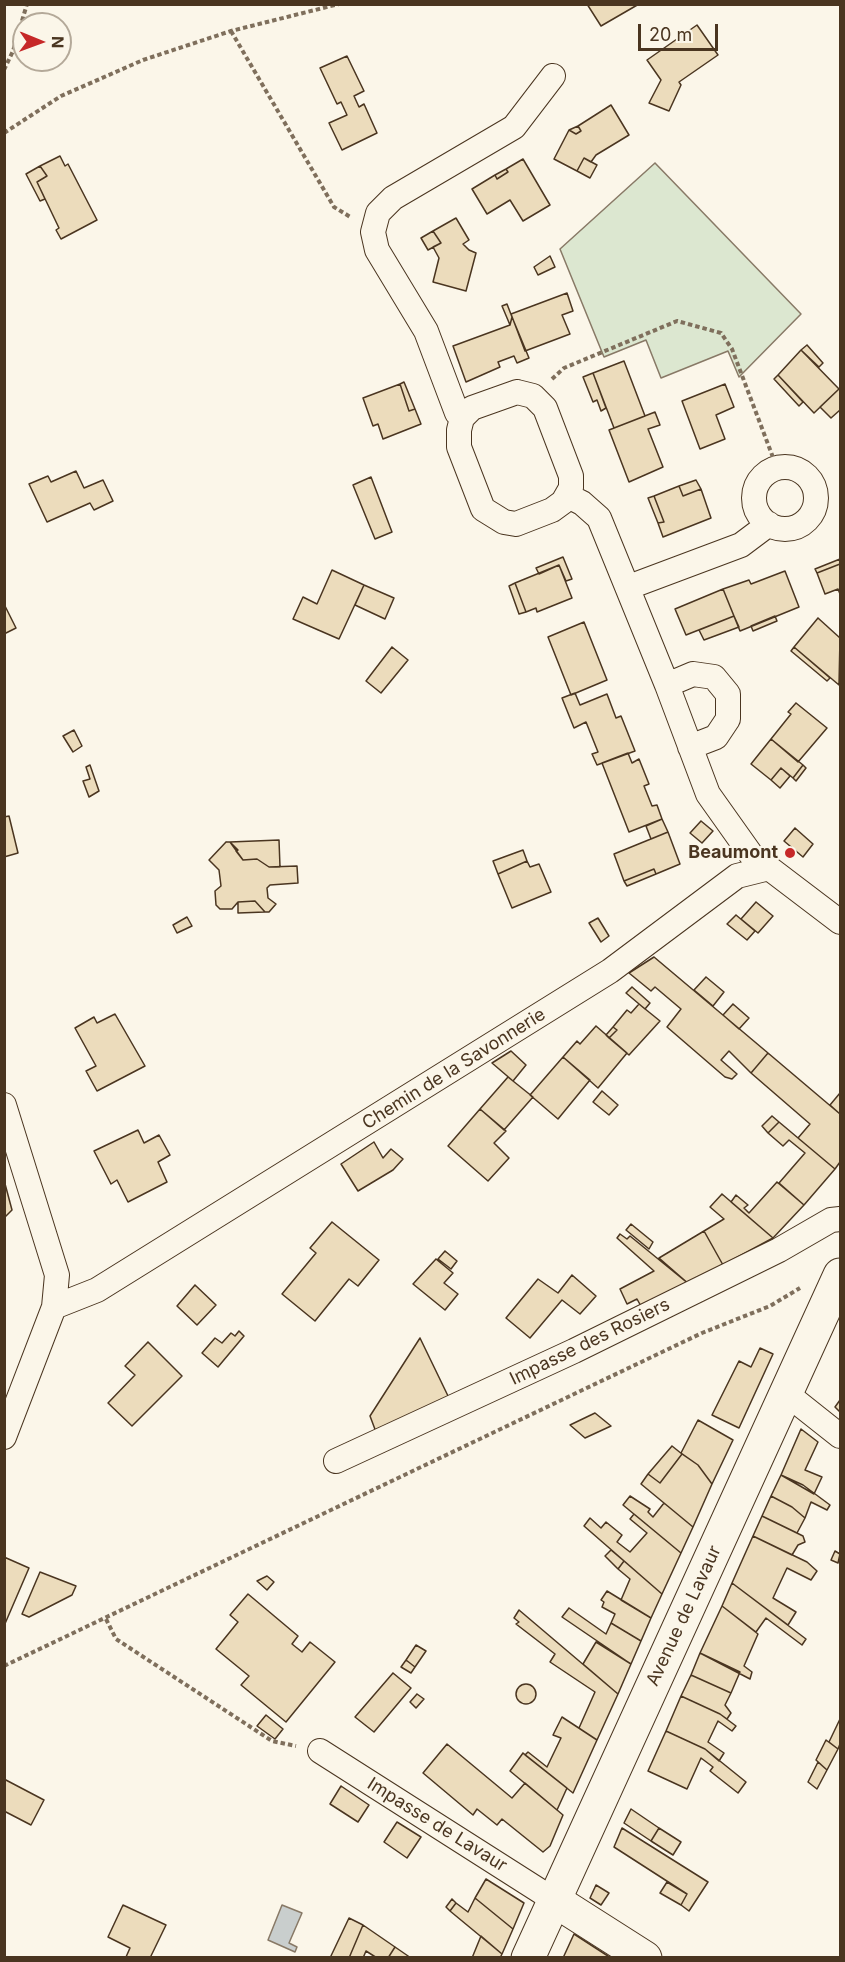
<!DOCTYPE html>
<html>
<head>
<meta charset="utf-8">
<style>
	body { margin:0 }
	#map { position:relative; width:845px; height:1962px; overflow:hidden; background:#fbf6e9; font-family:Inter,sans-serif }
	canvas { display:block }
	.frame { position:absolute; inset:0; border:6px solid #4a3520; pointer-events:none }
	.north { position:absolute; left:12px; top:12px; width:60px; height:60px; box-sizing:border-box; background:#fbf6e9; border:2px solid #b4a999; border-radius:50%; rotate:91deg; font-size:16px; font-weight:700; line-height:24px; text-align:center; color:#4a3520 }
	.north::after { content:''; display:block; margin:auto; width:21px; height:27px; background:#c62828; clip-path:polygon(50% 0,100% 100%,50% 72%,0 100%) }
	.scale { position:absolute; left:638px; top:24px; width:80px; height:27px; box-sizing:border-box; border:3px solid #4a3520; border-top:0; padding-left:8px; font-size:18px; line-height:21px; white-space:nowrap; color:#4a3520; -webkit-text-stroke:4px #fbf6e9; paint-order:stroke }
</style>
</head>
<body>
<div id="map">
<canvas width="845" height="1962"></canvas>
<div class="frame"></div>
<div class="north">N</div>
<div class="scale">20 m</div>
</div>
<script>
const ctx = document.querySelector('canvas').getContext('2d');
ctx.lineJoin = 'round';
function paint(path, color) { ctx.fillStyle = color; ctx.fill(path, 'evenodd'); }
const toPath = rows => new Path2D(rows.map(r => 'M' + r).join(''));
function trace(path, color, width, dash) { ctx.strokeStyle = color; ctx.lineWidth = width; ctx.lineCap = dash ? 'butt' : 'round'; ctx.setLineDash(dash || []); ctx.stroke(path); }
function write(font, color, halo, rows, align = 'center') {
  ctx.font = font + ' Inter,sans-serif'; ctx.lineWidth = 4.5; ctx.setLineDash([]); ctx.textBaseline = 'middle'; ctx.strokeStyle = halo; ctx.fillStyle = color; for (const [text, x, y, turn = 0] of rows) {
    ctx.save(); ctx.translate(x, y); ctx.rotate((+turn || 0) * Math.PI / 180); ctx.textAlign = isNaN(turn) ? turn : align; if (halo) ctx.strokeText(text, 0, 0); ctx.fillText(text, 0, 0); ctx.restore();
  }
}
const green = toPath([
	[655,163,801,314,739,377,728,351,661,378,646,340,604,357,560,249,655,163]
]);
const water = toPath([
	[282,1905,302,1913,289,1943,297,1947,295,1952,268,1940,282,1905]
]);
const building = toPath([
	[587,4,639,4,601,26,587,4],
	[697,25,718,55,679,82,681,85,669,111,649,103,661,80,647,60,697,25],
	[347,56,364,91,354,96,359,107,364,104,377,133,342,150,329,123,347,115,341,102,337,104,320,68,347,56],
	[611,105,629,135,596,155,591,162,584,158,577,171,554,159,569,130,576,134,581,131,578,126,611,105],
	[578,126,581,131,576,134,569,130,578,126],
	[60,156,65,166,68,164,97,220,61,239,56,230,59,228,37,182,47,176,40,166,60,156],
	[584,158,597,165,590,178,577,171,584,158],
	[523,159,550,205,523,221,510,200,487,214,472,189,495,175,497,179,508,172,506,169,523,159],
	[40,166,47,176,37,182,45,199,40,201,26,174,40,166],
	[506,169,508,172,497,179,495,175,506,169],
	[456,218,469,240,463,244,469,250,476,253,466,291,433,282,439,258,433,247,441,243,433,231,456,218],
	[433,231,441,243,428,250,421,238,433,231],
	[550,256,555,267,538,275,534,267,550,256],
	[567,293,573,311,562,315,570,334,525,351,511,314,567,293],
	[507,304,512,317,510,325,502,306,507,304],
	[512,317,529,358,517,363,514,356,498,362,500,367,466,382,453,346,510,325,512,317],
	[807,345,823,363,819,367,801,350,807,345],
	[801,350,839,389,814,413,778,375,801,350],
	[624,361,645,416,614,428,593,373,624,361],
	[593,373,606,408,601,411,597,400,593,402,583,377,593,373],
	[778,375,803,402,799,406,774,379,778,375],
	[404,382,415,409,409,411,400,384,404,382],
	[400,384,409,411,415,409,421,424,383,439,378,424,373,426,363,398,400,384],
	[725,384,734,407,716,415,725,439,700,449,682,401,725,384],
	[840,388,840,410,831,418,820,407,840,388],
	[655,412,660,425,648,429,663,467,629,482,609,430,655,412],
	[76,471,84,488,103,480,113,501,94,510,90,503,47,522,29,484,48,476,51,482,76,471],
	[371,477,392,532,375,539,353,485,371,477],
	[696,480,701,489,683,496,679,486,696,480],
	[679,486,683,496,701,489,711,518,663,537,658,523,664,522,654,496,679,486],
	[654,496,664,522,658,523,648,498,654,496],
	[563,557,572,579,566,581,559,565,539,574,536,568,563,557],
	[840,559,840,564,817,573,815,569,840,559],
	[840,564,840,594,838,589,825,594,817,573,840,564],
	[559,565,572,598,537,612,536,608,526,612,515,583,559,565],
	[332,570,364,585,339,639,293,619,303,597,317,604,332,570],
	[785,571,799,607,740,631,723,589,749,580,751,584,785,571],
	[515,583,526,612,519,614,509,586,515,583],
	[364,585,394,598,385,619,355,605,364,585],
	[723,589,734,616,686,635,675,609,723,589],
	[4,604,16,628,4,634,4,604],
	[734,616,739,627,704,640,699,630,734,616],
	[775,616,777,621,753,631,751,626,775,616],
	[818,618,840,638,839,685,794,647,818,618],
	[584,622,607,680,571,695,548,637,584,622],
	[392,647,408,660,381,693,366,681,392,647],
	[794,647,830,678,827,681,791,651,794,647],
	[575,693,580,705,607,694,616,718,621,716,635,751,597,765,592,754,598,752,586,722,574,728,562,698,575,693],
	[796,703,827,728,798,762,771,739,791,714,788,712,796,703],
	[74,730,82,746,73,752,63,736,74,730],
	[771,739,803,765,793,778,781,768,771,780,751,764,771,739],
	[628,753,632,763,639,759,649,784,644,786,652,806,657,805,662,819,629,832,602,763,628,753],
	[90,765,99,791,89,797,83,781,90,779,86,767,90,765],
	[803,765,806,768,796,781,793,778,803,765],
	[781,768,790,776,780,788,771,780,781,768],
	[9,816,18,853,4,857,4,817,9,816],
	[662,819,668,832,651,839,646,826,662,819],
	[701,821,713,831,702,843,690,833,701,821],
	[795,828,813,844,803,857,784,841,795,828],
	[668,832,680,864,656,874,654,869,624,881,614,854,668,832],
	[279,840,280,867,269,867,257,859,243,860,230,842,279,840],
	[226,842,230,842,238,850,236,851,243,860,257,859,269,867,297,866,298,883,270,885,267,888,268,898,276,904,269,912,265,912,255,901,238,902,232,909,220,909,216,905,215,891,221,886,219,870,209,860,226,842],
	[523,850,527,861,498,874,493,861,523,850],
	[527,861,530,867,539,864,551,892,512,908,498,874,527,861],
	[654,869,656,874,627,886,624,881,654,869],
	[255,901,265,912,238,913,238,902,255,901],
	[756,902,773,916,758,933,741,919,756,902],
	[736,915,755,931,747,940,727,924,736,915],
	[187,917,192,926,177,933,173,925,187,917],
	[598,918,609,936,601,942,589,923,598,918],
	[654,957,768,1053,751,1073,729,1051,721,1060,737,1074,732,1079,725,1077,667,1027,681,1009,655,987,651,991,629,973,654,957],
	[706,977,724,992,713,1006,694,990,706,977],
	[632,987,650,1003,645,1009,626,993,632,987],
	[639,1004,660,1021,629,1055,609,1038,617,1030,613,1027,627,1010,631,1013,639,1004],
	[733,1004,749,1018,739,1029,723,1015,733,1004],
	[115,1014,145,1066,97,1091,86,1071,96,1066,75,1028,94,1017,97,1023,115,1014],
	[596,1026,627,1053,598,1088,563,1057,577,1041,580,1044,596,1026],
	[613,1027,617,1030,609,1038,606,1035,613,1027],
	[511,1051,526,1065,513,1081,492,1063,511,1051],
	[768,1053,840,1114,840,1162,835,1169,798,1138,810,1124,751,1073,768,1053],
	[563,1057,590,1080,558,1119,530,1095,563,1057],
	[508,1077,533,1097,504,1130,480,1109,508,1077],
	[602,1091,618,1105,609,1115,593,1102,602,1091],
	[840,1093,840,1114,830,1105,840,1093],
	[480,1109,506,1131,494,1143,509,1158,488,1181,448,1146,480,1109],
	[772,1116,779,1122,768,1133,762,1126,772,1116],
	[779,1122,835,1169,804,1205,779,1183,805,1153,789,1140,783,1146,768,1133,779,1122],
	[138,1130,144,1143,159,1135,170,1155,158,1162,167,1182,128,1202,117,1180,111,1184,94,1151,138,1130],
	[374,1142,383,1158,391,1149,403,1159,393,1170,358,1191,341,1164,374,1142],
	[4,1180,12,1210,4,1218,4,1180],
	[777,1182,804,1205,773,1238,731,1202,736,1195,748,1205,744,1208,749,1213,777,1182],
	[722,1194,773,1238,723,1265,704,1231,724,1219,710,1207,722,1194],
	[332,1222,379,1260,358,1286,349,1279,315,1321,282,1294,316,1253,310,1248,332,1222],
	[631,1224,653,1242,649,1249,626,1230,631,1224],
	[704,1231,723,1265,690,1285,659,1258,704,1231],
	[620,1234,627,1239,630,1236,690,1285,642,1308,637,1299,627,1304,620,1289,654,1271,617,1238,620,1234],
	[445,1251,457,1261,451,1269,438,1259,445,1251],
	[436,1259,453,1273,444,1283,458,1294,445,1310,413,1284,436,1259],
	[572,1275,596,1296,580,1314,562,1300,530,1338,506,1318,538,1279,558,1293,572,1275],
	[195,1285,216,1305,197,1325,177,1306,195,1285],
	[239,1331,244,1336,218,1367,202,1353,215,1338,222,1343,231,1333,235,1336,239,1331],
	[420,1338,449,1398,376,1432,370,1416,420,1338],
	[148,1342,182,1376,132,1426,108,1403,135,1375,125,1366,148,1342],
	[760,1348,773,1354,739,1428,712,1415,739,1361,751,1367,760,1348],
	[840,1400,840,1412,835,1407,840,1400],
	[595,1413,611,1426,585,1438,570,1425,595,1413],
	[698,1420,733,1440,712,1484,698,1465,681,1453,698,1420],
	[801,1429,818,1442,805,1470,822,1477,814,1494,781,1475,801,1429],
	[672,1446,682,1454,660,1483,648,1474,672,1446],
	[682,1454,698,1465,712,1484,693,1527,641,1484,648,1474,660,1483,682,1454],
	[781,1475,803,1485,830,1505,827,1510,811,1502,805,1518,792,1507,771,1496,781,1475],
	[630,1496,650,1509,648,1512,653,1517,664,1503,693,1527,681,1553,623,1505,630,1496],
	[771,1496,792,1507,805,1518,797,1533,762,1516,771,1496],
	[634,1514,681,1553,662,1594,584,1526,590,1518,601,1528,606,1522,622,1535,617,1542,630,1552,647,1533,630,1519,634,1514],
	[762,1516,803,1536,805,1542,798,1545,792,1555,753,1536,762,1516],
	[753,1536,807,1562,817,1571,811,1580,787,1568,773,1598,796,1612,788,1625,732,1583,753,1536],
	[611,1550,624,1561,618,1569,605,1556,611,1550],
	[835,1551,840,1554,838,1563,831,1560,835,1551],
	[4,1557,29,1568,4,1626,4,1557],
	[624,1561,662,1594,651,1618,621,1600,630,1579,618,1569,624,1561],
	[40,1572,76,1586,72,1595,29,1617,22,1614,40,1572],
	[267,1576,274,1582,267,1590,257,1581,267,1576],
	[732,1583,806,1639,802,1645,766,1618,756,1632,722,1606,732,1583],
	[607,1591,651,1618,641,1641,611,1623,615,1614,602,1607,604,1602,601,1600,607,1591],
	[248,1594,298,1636,292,1644,302,1652,310,1642,335,1662,286,1722,241,1685,249,1676,216,1649,238,1622,230,1615,248,1594],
	[722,1606,758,1634,744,1666,752,1672,750,1679,700,1653,722,1606],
	[569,1608,606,1634,611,1623,641,1641,631,1664,562,1617,569,1608],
	[519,1610,618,1694,597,1740,579,1728,595,1692,550,1662,555,1654,516,1624,519,1622,514,1618,519,1610],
	[596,1642,631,1664,618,1694,583,1664,596,1642],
	[416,1645,426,1651,415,1667,406,1660,416,1645],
	[700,1653,740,1672,731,1693,691,1675,700,1653],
	[406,1660,415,1667,411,1673,401,1667,406,1660],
	[393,1673,411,1688,374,1732,355,1717,393,1673],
	[691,1675,731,1693,725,1705,731,1713,727,1719,720,1714,681,1696,691,1675],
	'516 1694a10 10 0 1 1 20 0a10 10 0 1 1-20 0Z',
	[417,1694,424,1699,416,1708,410,1702,417,1694],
	[681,1696,720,1714,736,1726,732,1731,718,1721,708,1742,724,1753,719,1761,705,1749,666,1731,681,1696],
	[266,1715,283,1729,275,1739,257,1726,266,1715],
	[562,1717,597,1740,573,1793,525,1755,528,1752,547,1767,561,1738,553,1735,562,1717],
	[840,1719,840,1744,838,1749,829,1742,840,1719],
	[666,1731,705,1749,746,1782,738,1793,710,1771,713,1767,701,1758,687,1789,648,1771,666,1731],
	[826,1740,838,1749,827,1770,816,1760,826,1740],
	[447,1744,512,1798,525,1783,563,1815,550,1846,543,1852,502,1819,497,1825,477,1809,473,1815,423,1773,447,1744],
	[523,1753,567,1788,557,1810,510,1771,523,1753],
	[818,1762,827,1770,817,1789,808,1782,818,1762],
	[4,1779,44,1800,31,1825,4,1811,4,1779],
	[341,1786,369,1805,358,1822,330,1804,341,1786],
	[631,1809,659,1828,651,1841,624,1823,631,1809],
	[397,1822,421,1837,407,1858,384,1842,397,1822],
	[622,1828,708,1882,689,1911,681,1905,687,1894,614,1847,622,1828],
	[659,1828,681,1842,673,1855,651,1841,659,1828],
	[486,1879,524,1903,513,1929,475,1898,486,1879],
	[667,1882,687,1894,681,1905,660,1893,667,1882],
	[596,1885,609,1893,601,1905,590,1898,596,1885],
	[475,1898,513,1929,502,1954,450,1911,456,1903,468,1912,475,1898],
	[452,1899,456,1903,450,1911,446,1907,452,1899],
	[123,1905,166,1925,150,1958,128,1958,126,1957,130,1948,108,1937,123,1905],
	[349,1918,363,1925,349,1958,330,1958,349,1918],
	[363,1925,395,1947,388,1958,377,1958,366,1951,363,1958,349,1958,363,1925],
	[574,1934,611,1958,563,1958,574,1934],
	[481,1936,502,1954,500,1958,472,1958,481,1936],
	[395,1947,411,1958,388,1958,395,1947]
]);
const path = toPath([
	[231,31,334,207,352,218],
	[4,70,13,51,27,4],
	[4,133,61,96,143,60,231,31,339,4],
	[552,379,564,368,677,321,721,333,732,349,777,468],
	[106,1619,116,1639,272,1741,296,1746],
	[4,1666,702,1333,770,1306,800,1288]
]);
const street = toPath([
	[517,392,533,396,545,408,571,476,571,488,563,502,552,510,516,524,504,522,483,509,459,447,459,430,462,418,472,408,517,392],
	[462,418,457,413,426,331,377,250,373,232,378,213,393,198,514,127,553,76],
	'754 498a31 31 0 1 1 62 0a31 31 0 1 1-62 0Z',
	[568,496,582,503,599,518,667,685,708,794,752,856,769,868],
	[629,587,741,545,769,524],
	[667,685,693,674,714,677,728,694,728,719,716,737,690,747],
	[4,1105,57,1275,54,1307,4,1437],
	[54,1307,97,1290,610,971,737,876,769,868,840,922],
	[785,1397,797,1402,840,1436],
	[336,1461,574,1351,779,1250,831,1220,840,1219],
	[320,1751,554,1900]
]);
const secondary = toPath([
	[554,1900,645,1958]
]);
const primary = toPath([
	[528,1958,840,1275]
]);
const markers = [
	[790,853,6,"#c62828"]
];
const poiNames = [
	["Beaumont",778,853]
];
const streetNames = [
	["Chemin de la Savonnerie",454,1069,-32],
	["Impasse des Rosiers",590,1342,-26],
	["Avenue de Lavaur",684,1616,-65],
	["Impasse de Lavaur",437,1825,32]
];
paint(green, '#dce7d0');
trace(green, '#887966', 1.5);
paint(water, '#c9cecd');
trace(water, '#887966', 1.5);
paint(building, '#ecdcbc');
trace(building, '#4a3520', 1.5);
trace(street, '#4a3520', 26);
trace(secondary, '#4a3520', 35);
trace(primary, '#4a3520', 35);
trace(path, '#7f6f5c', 4, [4.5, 3]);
trace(street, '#fbf6e9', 24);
trace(secondary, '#fbf6e9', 33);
trace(primary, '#fbf6e9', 33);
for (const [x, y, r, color] of markers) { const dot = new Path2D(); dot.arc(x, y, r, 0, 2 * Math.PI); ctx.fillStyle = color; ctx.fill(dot); trace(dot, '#fbf6e9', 2); }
write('bold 18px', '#4a3520', '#fbf6e9', poiNames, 'right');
write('18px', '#4a3520', '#fbf6e9', streetNames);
</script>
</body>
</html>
